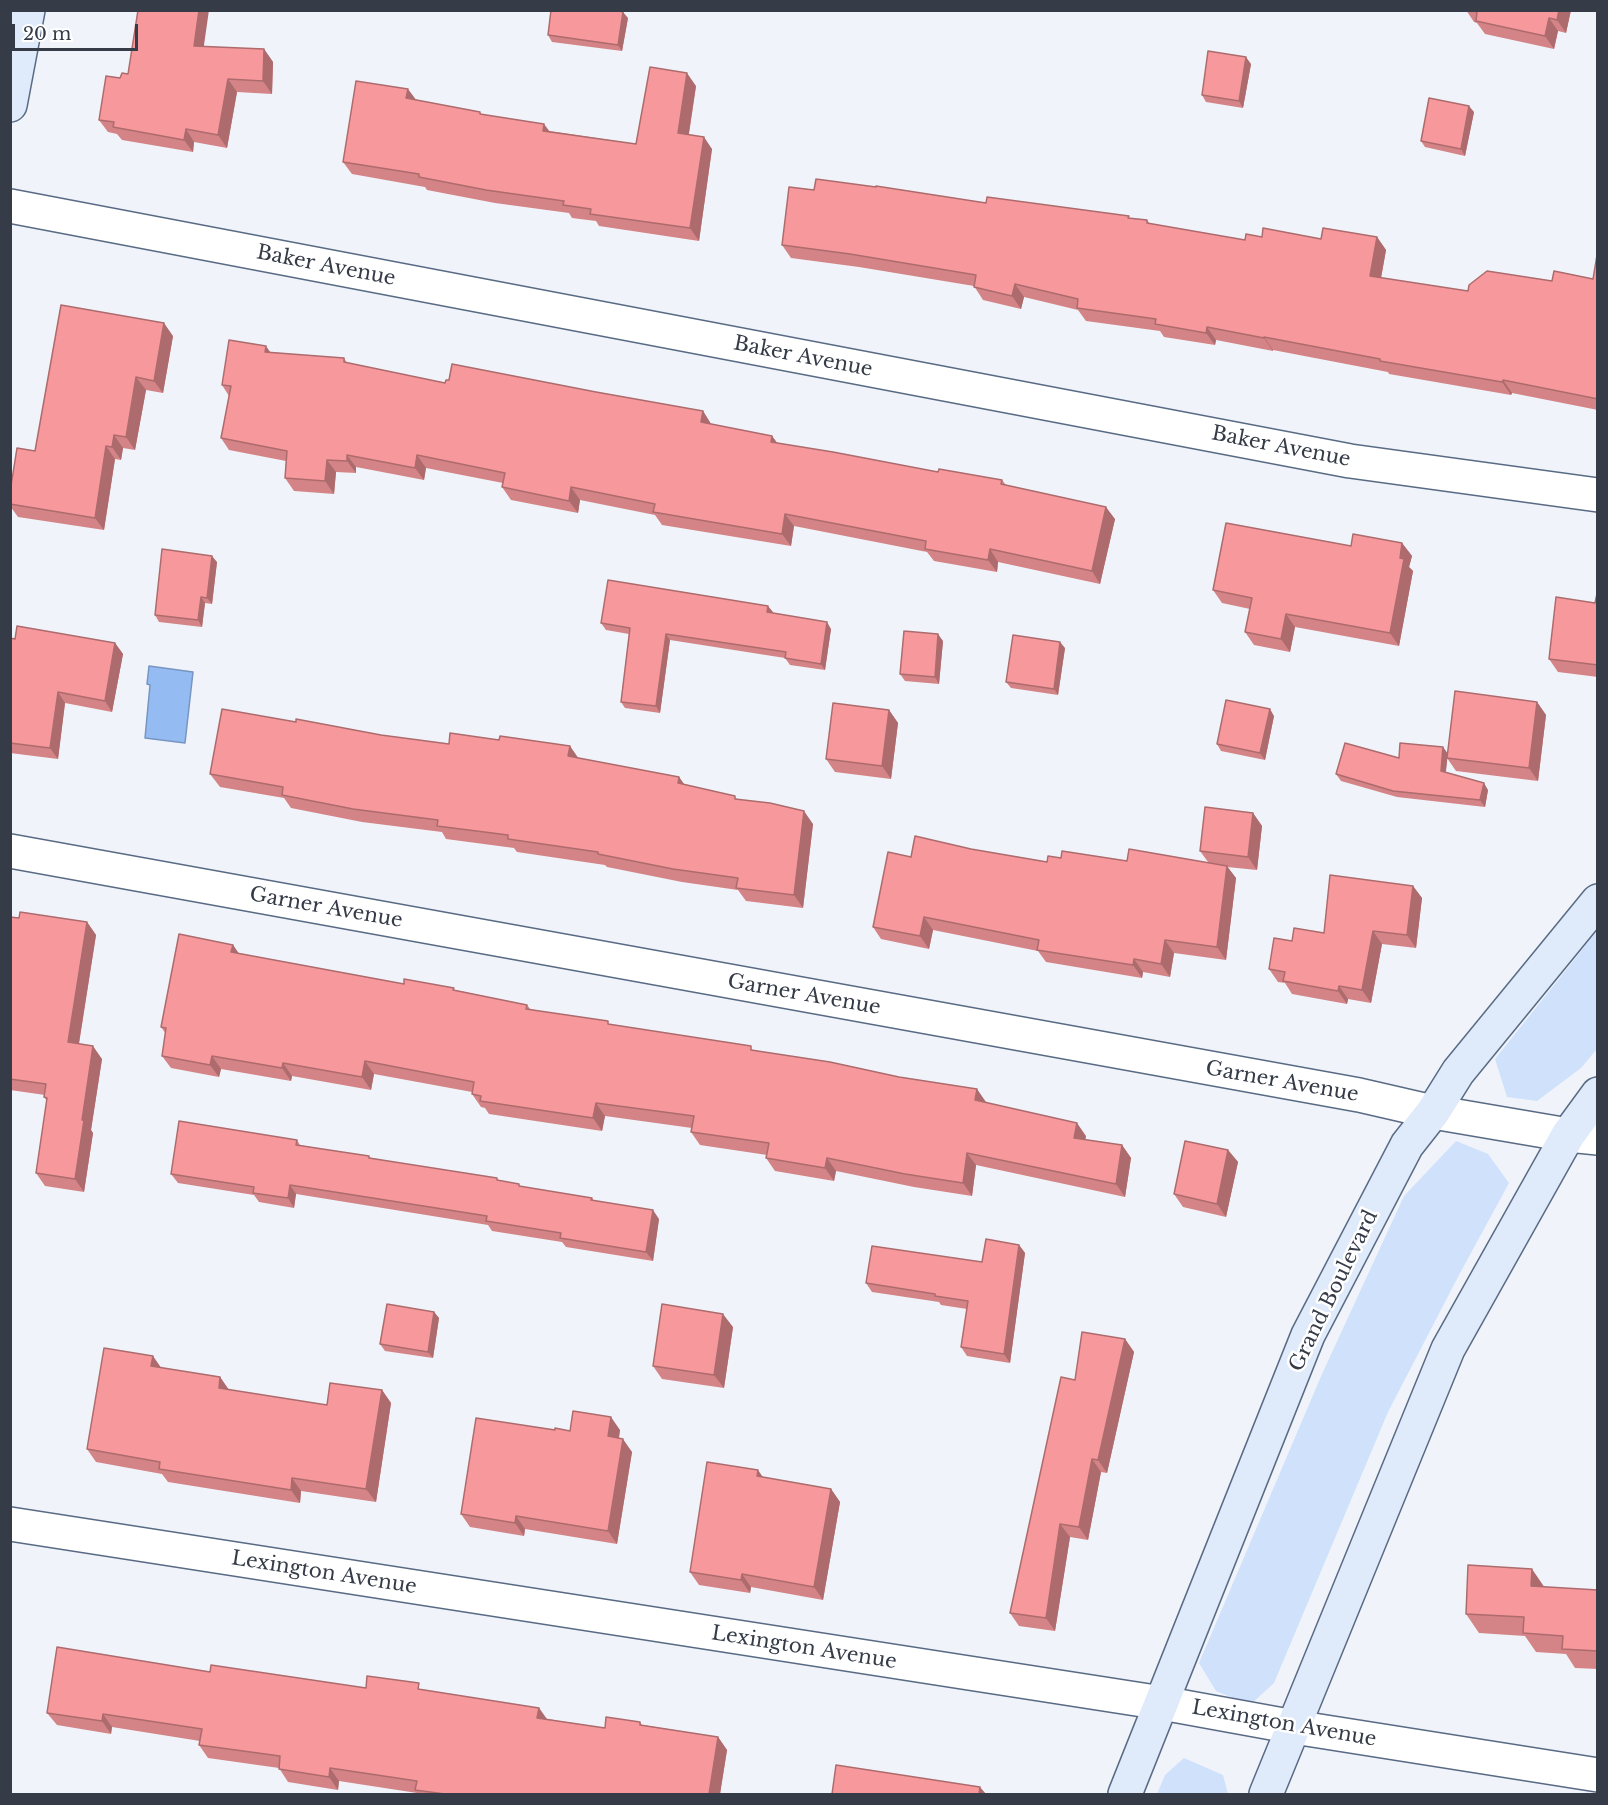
<!DOCTYPE html>
<html>
<head>
<meta charset="utf-8">
<style>
	body { margin:0 }
	#map { position:relative; width:1608px; height:1805px; overflow:hidden; background:#f0f4fa; font-family:"Libre Baskerville",serif }
	canvas { display:block }
	.frame { position:absolute; inset:0; border:12px solid #353c48; pointer-events:none }
	.scale { position:absolute; left:12px; top:24px; width:126px; height:27px; box-sizing:border-box; border:3px solid #353c48; border-top:0; padding-left:8px; font-size:18px; line-height:21px; white-space:nowrap; color:#353c48; -webkit-text-stroke:4px #fff; paint-order:stroke }
</style>
</head>
<body>
<div id="map">
<canvas width="1608" height="1805"></canvas>
<div class="frame"></div>
<div class="scale">20 m</div>
</div>
<script>
const ctx = document.querySelector('canvas').getContext('2d');
ctx.lineJoin = 'round';
function paint(path, color) { ctx.fillStyle = color; ctx.fill(path, 'evenodd'); }
const toPath = rows => new Path2D(rows.map(r => 'M' + r).join(''));
function trace(path, color, width, dash) { ctx.strokeStyle = color; ctx.lineWidth = width; ctx.lineCap = dash ? 'butt' : 'round'; ctx.setLineDash(dash || []); ctx.stroke(path); }
function write(font, color, halo, rows, align = 'center') {
  ctx.font = font + ' "Libre Baskerville",serif'; ctx.lineWidth = 5; ctx.setLineDash([]); ctx.textBaseline = 'middle'; ctx.strokeStyle = halo; ctx.fillStyle = color; for (const [text, x, y, turn = 0] of rows) {
    ctx.save(); ctx.translate(x, y); ctx.rotate((+turn || 0) * Math.PI / 180); ctx.textAlign = isNaN(turn) ? turn : align; if (halo) ctx.strokeText(text, 0, 0); ctx.fillText(text, 0, 0); ctx.restore();
  }
}
const green = toPath([
	[1597,931,1597,1049,1581,1068,1537,1101,1507,1097,1495,1059],
	[1456,1141,1488,1154,1509,1183,1459,1275,1388,1412,1274,1683,1250,1705,1216,1691,1199,1663,1322,1374,1404,1196],
	[1184,1758,1223,1775,1228,1794,1157,1794,1165,1775]
]);
const water = toPath([
	[149,666,193,672,185,743,145,738,150,685,147,684,149,666]
]);
const street = toPath([
	[10,206,1350,461,1598,495],
	[10,851,1359,1095,1433,1112,1568,1135,1598,1138],
	[10,1524,1162,1703,1294,1727,1598,1775]
]);
const secondary = toPath([
	[10,105,28,10],
	[1125,1794,1308,1335,1407,1145,1433,1112,1458,1072,1598,901],
	[1266,1794,1448,1349,1568,1135,1598,1094]
]);
const wall = toPath([
	[1466,10,1571,10,1566,33,1558,31,1554,49,1485,34,1477,23,1474,22],
	[628,18,622,51,552,42,548,35],
	[204,47,264,49,273,62,272,94,237,92,227,148,194,142,193,152,122,140,117,134,108,132,99,120,120,78,128,74],
	[1251,64,1243,108,1206,102,1202,95],
	[696,86,689,134,712,149,699,241,599,226,596,221,572,218,569,213,495,203,427,190,425,187,352,174,343,162,415,100,482,114,550,131,636,144],
	[1474,112,1465,156,1425,147,1421,141],
	[814,190,986,203,1130,218,1147,220,1150,224,1245,240,1262,237,1321,239,1377,237,1386,250,1381,278,1468,291,1552,281,1593,279,1598,249,1598,410,1512,393,1511,395,1389,374,1388,372,1273,350,1273,351,1216,340,1215,345,1164,337,1160,331,1086,321,1078,310,1024,297,1021,309,983,300,974,286,859,267,791,258,782,245],
	[173,336,163,393,146,390,135,450,123,448,121,460,115,459,104,530,18,517,10,506,10,492,35,451],
	[271,353,344,358,347,363,445,383,596,392,703,411,711,424,772,436,777,443,938,472,1002,480,1006,485,1115,519,1100,584,998,562,997,572,934,561,927,552,794,526,791,546,662,525,655,515,580,500,578,513,511,500,502,487,503,483,426,468,424,480,356,467,356,473,336,472,334,494,294,491,285,478,286,461,229,450,221,438,229,396,222,385],
	[1402,543,1412,556,1409,567,1413,571,1399,646,1295,627,1290,652,1254,645,1245,632,1250,609,1222,603,1213,590,1351,546],
	[217,562,212,604,205,603,202,627,159,622,155,615],
	[1598,589,1598,677,1558,672,1549,659,1595,603],
	[773,612,773,613,831,629,825,670,790,665,785,658,670,640,660,713,625,708,621,702,629,634,606,630,601,623],
	[10,638,15,639,115,643,123,654,112,712,65,703,58,759,10,753],
	[943,641,939,684,905,681,900,674],
	[1065,648,1058,695,1011,688,1006,682],
	[1537,702,1546,715,1538,781,1456,771,1447,758,1446,772,1488,790,1485,807,1397,797,1341,781,1336,774,1443,747,1447,753],
	[889,710,898,723,891,779,835,772,826,759],
	[1274,716,1265,760,1221,751,1217,744],
	[296,722,381,735,449,744,578,758,679,777,684,784,738,799,813,824,803,908,746,901,738,890,682,882,607,867,605,865,517,852,514,848,446,839,442,832,362,822,291,808,284,798,220,787,210,774],
	[1253,813,1262,826,1257,870,1227,867,1236,878,1226,960,1174,953,1170,977,1143,972,1142,978,1046,962,1038,951,933,930,929,949,881,939,873,927,911,857,971,849,1047,862,1061,858,1127,861,1208,862,1200,851],
	[1413,886,1422,898,1416,948,1382,944,1371,1003,1348,999,1347,1004,1292,994,1285,983,1278,982,1269,969,1324,933],
	[10,917,19,918,87,922,96,935,79,1044,102,1059,91,1130,93,1133,84,1192,45,1186,36,1173,47,1101,44,1097,45,1095,10,1090],
	[233,945,239,954,404,984,455,990,527,1005,531,1010,754,1050,986,1102,1086,1136,1085,1140,1122,1145,1131,1158,1125,1197,976,1165,972,1196,914,1187,836,1171,834,1181,775,1171,766,1158,767,1155,700,1145,691,1132,692,1128,605,1116,602,1131,489,1114,485,1108,481,1107,472,1094,472,1092,374,1074,371,1090,292,1076,291,1081,221,1069,219,1077,171,1068,162,1056,166,1034,161,1027],
	[297,1140,300,1145,499,1181,521,1187,592,1198,594,1201,659,1219,653,1261,566,1247,562,1242,492,1231,488,1225,296,1194,294,1208,259,1202,254,1195,178,1183,171,1174],
	[1228,1150,1238,1162,1226,1217,1183,1207,1174,1194],
	[1019,1245,1025,1253,1010,1363,967,1356,961,1347,967,1309,941,1305,939,1302,872,1292,866,1283,982,1262],
	[434,1312,439,1318,433,1358,385,1351,380,1344],
	[733,1327,724,1388,662,1379,653,1366],
	[1125,1339,1134,1352,1107,1473,1101,1472,1088,1540,1070,1537,1055,1631,1019,1626,1010,1613,1075,1380],
	[161,1368,220,1377,229,1390,327,1405,382,1390,391,1403,376,1502,301,1491,300,1503,168,1482,162,1474,96,1462,87,1449],
	[555,1430,620,1430,619,1438,632,1452,617,1544,525,1529,524,1536,470,1527,461,1514],
	[831,1489,840,1502,823,1600,751,1587,750,1593,699,1585,690,1572],
	[1545,1587,1598,1590,1598,1669,1575,1668,1566,1654,1536,1652,1525,1636,1479,1633,1466,1614],
	[210,1672,366,1688,423,1690,539,1708,547,1719,605,1728,640,1722,642,1725,718,1737,727,1750,720,1794,418,1794,417,1793,339,1781,338,1790,288,1782,279,1768,208,1758,199,1745,200,1741,112,1727,111,1734,57,1725,47,1713]
]);
const shadedWall = toPath([
	[199,10,209,10,202,59,194,46],
	[1559,10,1571,10,1566,33,1557,20],
	[623,12,628,18,622,51,618,45],
	[1549,18,1558,31,1554,49,1545,36],
	[264,49,273,62,272,94,263,81],
	[1246,57,1251,64,1243,108,1239,101],
	[687,73,696,86,687,145,678,133],
	[228,79,237,92,227,148,218,135],
	[408,89,417,101,406,98],
	[1469,106,1474,112,1465,156,1461,149],
	[544,124,553,136,543,131],
	[186,129,194,142,193,152,184,140],
	[704,137,712,149,699,241,690,228],
	[1377,237,1386,250,1379,289,1370,276],
	[1015,284,1024,297,1021,309,1012,296],
	[164,323,173,336,163,393,154,381],
	[1207,327,1216,340,1215,345,1206,333],
	[1264,337,1273,350,1273,351,1264,338],
	[266,346,275,359,265,352],
	[136,377,146,390,135,450,126,437],
	[1503,380,1512,393,1511,395,1502,382],
	[703,411,711,424,710,435,701,422],
	[114,435,123,448,121,460,112,447],
	[772,436,781,448,771,442],
	[106,446,115,459,104,530,95,518],
	[347,455,356,467,356,473,347,461],
	[417,455,426,468,424,480,415,468],
	[327,460,336,472,334,494,325,481],
	[571,487,580,500,578,513,569,501],
	[1106,507,1115,519,1100,584,1092,571],
	[785,514,794,526,791,546,782,534],
	[1402,543,1412,556,1409,567,1413,571,1399,646,1390,633],
	[990,549,998,562,997,572,988,560],
	[212,556,217,562,212,604,207,598],
	[201,597,205,603,202,627,198,620],
	[768,606,773,612,772,619,767,612],
	[1286,614,1295,627,1290,652,1281,639],
	[827,622,831,629,825,670,821,664],
	[666,634,670,640,660,713,656,706],
	[938,634,943,641,939,684,935,677],
	[1060,642,1065,648,1058,695,1054,689],
	[115,643,123,654,112,712,105,701],
	[58,692,65,703,58,759,50,748],
	[1537,702,1546,715,1538,781,1529,768],
	[1270,709,1274,716,1265,760,1260,753],
	[889,710,898,723,891,779,882,766],
	[570,746,579,759,568,756],
	[1443,747,1448,754,1445,777,1441,771],
	[679,777,688,790,678,783],
	[1484,783,1488,790,1485,807,1480,800],
	[804,811,813,824,803,908,794,895],
	[1253,813,1262,826,1257,870,1248,857],
	[1227,866,1236,878,1226,960,1217,947],
	[1413,886,1422,898,1416,948,1407,935],
	[924,917,933,930,929,949,920,936],
	[87,922,96,935,77,1055,68,1042],
	[1373,931,1382,944,1371,1003,1362,990],
	[1165,940,1174,953,1170,977,1161,964],
	[233,945,242,958,231,952],
	[1134,959,1143,972,1142,978,1133,965],
	[1339,986,1348,999,1347,1004,1338,991],
	[93,1046,102,1059,91,1130,93,1133,84,1192,75,1179,82,1120],
	[212,1056,221,1069,219,1077,210,1065],
	[365,1061,374,1074,371,1090,362,1077],
	[283,1063,292,1076,291,1081,282,1068],
	[977,1089,986,1102,984,1113,975,1100],
	[596,1103,605,1116,602,1131,593,1118],
	[1077,1123,1086,1136,1083,1151,1074,1138],
	[1122,1145,1131,1158,1125,1197,1116,1184],
	[1228,1150,1238,1162,1226,1217,1217,1204],
	[967,1153,976,1165,972,1196,963,1183],
	[827,1158,836,1171,834,1181,825,1168],
	[290,1185,296,1194,294,1208,288,1198],
	[653,1210,659,1219,653,1261,646,1252],
	[1019,1245,1025,1253,1010,1363,1004,1354],
	[434,1312,439,1318,433,1358,428,1352],
	[723,1314,733,1327,724,1388,714,1375],
	[1125,1339,1134,1352,1107,1473,1098,1460],
	[153,1356,162,1369,151,1366],
	[220,1377,229,1390,219,1388],
	[382,1390,391,1403,376,1502,366,1489],
	[611,1417,620,1430,617,1449,608,1436],
	[623,1439,632,1452,617,1544,608,1531],
	[1092,1459,1101,1472,1088,1540,1079,1527],
	[758,1470,767,1483,757,1476],
	[292,1478,301,1491,300,1503,291,1490],
	[831,1489,840,1502,823,1600,814,1587],
	[516,1516,525,1529,524,1536,515,1523],
	[1060,1524,1070,1537,1055,1631,1046,1618],
	[1532,1569,1545,1588,1531,1586],
	[742,1574,751,1587,750,1593,741,1580],
	[539,1708,548,1721,537,1718],
	[103,1714,112,1727,111,1734,102,1721],
	[718,1737,727,1750,720,1794,709,1794],
	[330,1768,339,1781,338,1790,329,1777],
	[980,1787,986,1794,979,1794]
]);
const building = toPath([
	[138,10,199,10,194,46,264,49,263,81,228,79,218,135,186,129,184,140,113,127,114,122,99,120,106,76,120,78,122,73,128,74,138,10],
	[551,10,616,10,623,12,618,45,548,35,551,10],
	[1472,10,1559,10,1557,20,1549,18,1545,36,1476,21,1477,12,1472,10],
	[1208,51,1246,57,1239,101,1202,95,1208,51],
	[650,67,687,73,678,133,704,137,690,228,590,214,591,209,563,205,564,201,486,190,419,177,419,174,343,162,356,81,408,89,406,98,480,112,480,114,544,124,543,131,636,144,650,67],
	[1429,98,1469,106,1461,149,1421,141,1429,98],
	[816,179,876,187,876,186,986,203,987,197,1129,216,1128,218,1147,220,1147,223,1245,240,1246,234,1262,237,1263,228,1321,239,1323,228,1377,237,1370,276,1468,291,1469,285,1487,271,1552,281,1554,271,1593,279,1598,249,1598,399,1503,380,1502,382,1380,361,1380,359,1264,337,1264,338,1207,327,1206,333,1155,324,1156,319,1077,308,1078,299,1015,284,1012,296,974,287,976,275,850,254,782,245,789,187,814,190,816,179],
	[61,305,164,323,154,381,136,377,126,437,114,435,112,447,106,446,95,518,10,504,10,492,17,448,35,451,61,305],
	[229,340,266,346,265,352,344,358,344,362,445,383,446,380,449,380,452,364,596,392,703,411,701,422,772,436,771,442,833,452,938,472,939,469,1002,480,1001,484,1106,507,1092,571,990,549,988,560,925,549,926,541,785,514,782,534,653,512,655,504,571,487,569,501,502,487,505,473,417,455,415,468,347,455,347,461,327,460,325,481,285,478,287,451,221,438,231,386,222,385,229,340],
	[1226,523,1351,546,1353,534,1402,543,1400,558,1404,559,1390,633,1286,614,1281,639,1245,632,1252,598,1213,590,1226,523],
	[162,549,212,556,207,598,201,597,198,620,155,615,162,549],
	[608,580,768,606,767,612,827,622,821,664,785,658,786,652,666,634,656,706,621,702,630,628,601,623,608,580],
	[1598,589,1598,665,1549,659,1556,597,1595,603,1598,589],
	[17,626,115,643,105,701,58,692,50,748,10,743,10,638,15,639,17,626],
	[904,631,938,634,935,677,900,674,904,631],
	[1013,635,1060,642,1054,689,1006,682,1013,635],
	[1455,691,1537,702,1529,768,1447,758,1455,691],
	[1226,700,1270,709,1260,753,1217,744,1226,700],
	[833,703,889,710,882,766,826,759,833,703],
	[222,709,296,722,296,719,381,735,449,744,450,733,499,740,500,736,570,746,568,756,679,777,678,783,735,796,735,799,770,803,804,811,794,895,736,888,738,878,673,869,598,854,598,852,508,839,508,835,437,826,438,820,353,809,282,795,283,787,210,774,222,709],
	[1345,743,1399,758,1400,743,1443,747,1441,771,1484,783,1480,800,1393,791,1336,774,1345,743],
	[1205,807,1253,813,1248,857,1200,851,1205,807],
	[915,836,971,849,1047,862,1048,856,1061,858,1062,851,1127,861,1129,849,1227,866,1217,947,1165,940,1161,964,1134,959,1133,965,1037,950,1039,940,924,917,920,936,873,927,888,852,911,857,915,836],
	[1330,875,1413,886,1407,935,1373,931,1362,990,1339,986,1338,991,1283,981,1285,972,1269,969,1274,938,1292,941,1294,928,1324,933,1330,875],
	[20,912,87,922,68,1042,93,1046,82,1120,84,1120,75,1179,36,1173,47,1098,44,1097,46,1084,10,1079,10,917,19,918,20,912],
	[179,934,233,945,231,952,404,984,404,979,454,988,453,990,527,1005,526,1009,608,1021,608,1024,751,1046,751,1050,830,1062,899,1077,977,1089,975,1100,1077,1123,1074,1138,1122,1145,1116,1184,967,1153,963,1183,905,1174,827,1158,825,1168,766,1158,769,1143,691,1132,694,1116,596,1103,593,1118,480,1101,481,1096,472,1094,474,1082,365,1061,362,1077,283,1063,282,1068,212,1056,210,1065,162,1056,166,1028,161,1027,179,934],
	[179,1121,297,1140,296,1145,369,1156,369,1158,497,1178,497,1180,519,1184,519,1186,592,1198,591,1200,653,1210,646,1252,560,1238,561,1233,486,1221,487,1216,290,1185,288,1198,253,1193,254,1187,171,1174,179,1121],
	[1185,1141,1228,1150,1217,1204,1174,1194,1185,1141],
	[986,1239,1019,1245,1004,1354,961,1347,968,1301,935,1296,935,1294,866,1283,872,1246,982,1262,986,1239],
	[387,1304,434,1312,428,1352,380,1344,387,1304],
	[662,1304,723,1314,714,1375,653,1366,662,1304],
	[1082,1332,1125,1339,1098,1460,1092,1459,1079,1527,1060,1524,1046,1618,1010,1613,1061,1377,1075,1380,1082,1332],
	[104,1348,153,1356,151,1366,220,1377,219,1388,327,1405,330,1383,382,1390,366,1489,292,1478,291,1490,159,1469,160,1462,87,1449,104,1348],
	[573,1411,611,1417,608,1436,623,1439,608,1531,516,1516,515,1523,461,1514,476,1418,555,1430,555,1428,570,1431,573,1411],
	[707,1462,758,1470,757,1476,831,1489,814,1587,742,1574,741,1580,690,1572,707,1462],
	[1468,1565,1532,1569,1531,1586,1598,1590,1598,1651,1562,1649,1563,1636,1523,1633,1524,1617,1466,1614,1468,1565],
	[57,1647,210,1672,211,1665,366,1688,367,1676,419,1683,418,1689,539,1708,537,1718,605,1728,606,1717,640,1722,640,1725,718,1737,709,1794,445,1794,415,1790,417,1781,330,1768,329,1777,279,1769,280,1756,199,1745,202,1729,103,1714,102,1721,47,1713,57,1647],
	[836,1765,980,1787,979,1794,832,1794,836,1765]
]);
const streetNames = [
	["Baker Avenue",326,266,11],
	["Baker Avenue",803,357,11],
	["Baker Avenue",1281,447,11],
	["Garner Avenue",326,908,10],
	["Garner Avenue",804,995,10],
	["Garner Avenue",1282,1082,10],
	["Grand Boulevard",1334,1291,-64],
	["Lexington Avenue",324,1573,9],
	["Lexington Avenue",804,1648,9],
	["Lexington Avenue",1284,1724,10]
];
paint(green, '#cfe1fb');
paint(water, '#95bbf3');
trace(water, '#7895c0', 1.5);
trace(street, '#596b84', 36);
trace(secondary, '#596b84', 36);
trace(street, '#fff', 33);
trace(secondary, '#dfeafb', 33);
paint(wall, '#d48486');
paint(shadedWall, '#ad6b6d');
paint(building, '#f7999c');
trace(building, '#ad6b6d', 1.5);
write('20px', '#353c48', '#fff', streetNames);
</script>
</body>
</html>
